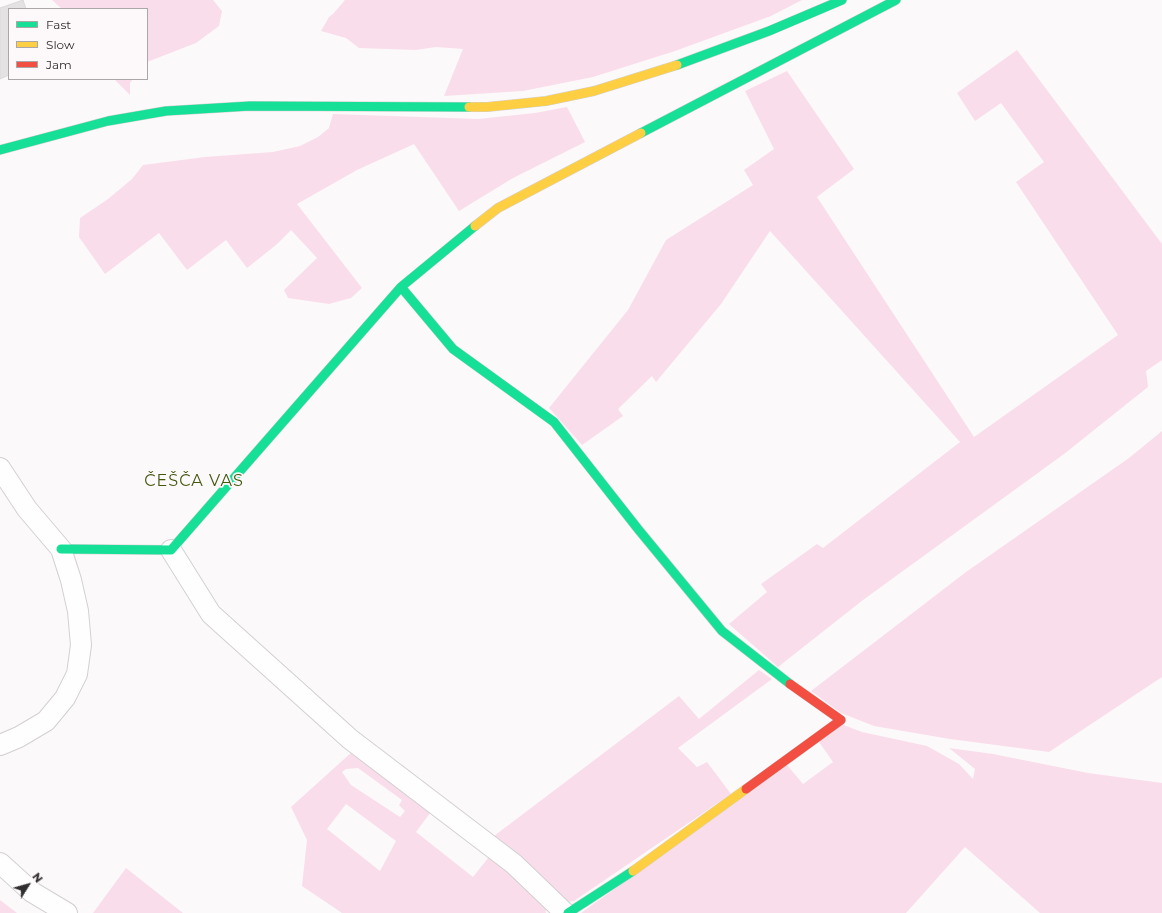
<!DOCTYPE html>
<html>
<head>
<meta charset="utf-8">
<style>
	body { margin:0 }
	#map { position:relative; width:1162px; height:913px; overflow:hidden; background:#fcf9fa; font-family:Montserrat,sans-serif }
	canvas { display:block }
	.legend { position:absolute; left:8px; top:8px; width:140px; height:72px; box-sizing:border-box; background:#fdf8fa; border:1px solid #aba7a9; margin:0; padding:5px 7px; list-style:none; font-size:12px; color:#302e2f }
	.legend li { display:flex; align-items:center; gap:8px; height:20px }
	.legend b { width:20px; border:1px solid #aba7a9 }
	.north { position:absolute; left:8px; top:865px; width:40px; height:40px; -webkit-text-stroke:3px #fdf8fa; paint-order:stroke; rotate:53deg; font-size:11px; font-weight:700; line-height:16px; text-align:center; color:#302e2f }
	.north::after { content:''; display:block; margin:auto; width:14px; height:18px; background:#302e2f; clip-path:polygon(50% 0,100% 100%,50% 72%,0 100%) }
</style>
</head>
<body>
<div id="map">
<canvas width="1162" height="913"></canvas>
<ul class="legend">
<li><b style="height:5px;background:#16e098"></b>Fast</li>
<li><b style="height:5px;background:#ffcf43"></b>Slow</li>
<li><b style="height:5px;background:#f24e42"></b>Jam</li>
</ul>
<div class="north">N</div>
</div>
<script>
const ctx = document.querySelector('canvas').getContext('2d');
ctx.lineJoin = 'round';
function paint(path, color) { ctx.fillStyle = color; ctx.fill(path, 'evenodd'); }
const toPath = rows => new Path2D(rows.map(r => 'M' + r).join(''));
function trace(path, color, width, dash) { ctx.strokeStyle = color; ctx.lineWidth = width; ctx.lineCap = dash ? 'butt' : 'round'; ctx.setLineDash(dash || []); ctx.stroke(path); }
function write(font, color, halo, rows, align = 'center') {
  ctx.font = font + ' Montserrat,sans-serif'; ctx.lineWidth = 3.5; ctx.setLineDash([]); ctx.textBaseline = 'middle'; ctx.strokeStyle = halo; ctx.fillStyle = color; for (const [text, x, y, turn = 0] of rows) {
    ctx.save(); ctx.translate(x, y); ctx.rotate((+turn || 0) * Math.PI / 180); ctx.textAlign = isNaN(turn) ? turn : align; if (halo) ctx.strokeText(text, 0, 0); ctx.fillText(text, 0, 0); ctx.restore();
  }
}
const green = toPath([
	[52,0,213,0,222,11,219,26,196,43,147,62,147,9,62,9],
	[345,0,802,0,771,16,675,51,593,77,523,91,444,96,463,49,436,47,416,50,359,48,346,38,321,31,329,17,333,14],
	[1017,50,1162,244,1162,360,1146,371,1148,387,1064,454,863,600,778,667,729,624,767,592,761,584,817,544,823,548,960,442,770,231,721,304,656,382,652,376,618,409,623,416,582,445,549,408,628,310,666,240,753,185,744,170,774,149,745,91,787,71,854,169,817,197,974,437,1118,335,1016,182,1044,162,1001,103,975,121,957,93],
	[114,79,133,79,130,83,130,95],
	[567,107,585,142,513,178,459,211,414,144,357,170,297,204,362,288,351,298,329,304,288,298,284,290,317,258,291,230,276,245,247,268,226,240,187,270,159,233,105,274,79,237,80,218,108,199,132,179,143,165,205,157,273,152,300,146,318,137,329,128,333,114,478,119,535,113],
	[1162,431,1162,677,1049,752,950,739,874,726,841,713,811,691,966,572,1129,458],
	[759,670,772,679,678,748,697,767,707,762,731,794,574,901,560,902,490,839,679,696,699,719],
	[841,724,862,732,927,746,959,764,973,779,975,769,949,748,993,754,1088,773,1162,783,1162,913,1040,913,965,847,906,913,581,913,787,765,803,784,833,762,819,742],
	[353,751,433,809,416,832,473,877,492,853,545,905,546,913,342,913,302,886,307,840,291,807],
	[358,768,402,800,399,805,405,811,400,817,351,785,342,772,346,769],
	[346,804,396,841,380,871,327,829],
	[126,868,183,913,93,913],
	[0,900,17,913,0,913]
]);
const building = toPath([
	[23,0,26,9,9,9,9,75,0,79,0,8,23,0]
]);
const street = toPath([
	[0,468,27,509,61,549,71,580,78,611,81,645,77,674,65,698,46,721,19,737,0,745],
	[171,550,211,614,350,739,514,864,565,913],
	[0,863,32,892,67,913]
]);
const fast = toPath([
	[677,65,769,31,842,0],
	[641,133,896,0],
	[0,150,108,121,166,111,250,106,469,107],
	[401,287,453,349,554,422,638,529,722,631,790,684],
	[61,549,171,550,401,287,475,226],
	[568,913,633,871]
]);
const slow = toPath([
	[469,107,487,107,546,101,594,91,677,65],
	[475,226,498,208,641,133],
	[633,871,746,789]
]);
const jam = toPath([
	[746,789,841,720,790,684]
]);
const quarterNames = [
	["ČEŠČA VAS",194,481]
];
paint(green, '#faddea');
paint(building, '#e4e2e3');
trace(building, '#dbd9da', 1);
trace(street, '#d3d0d1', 22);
trace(fast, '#d3d0d1', 10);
trace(slow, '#d3d0d1', 10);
trace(jam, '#d3d0d1', 10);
trace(street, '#fffefe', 20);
trace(fast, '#16e098', 9);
trace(slow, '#ffcf43', 9);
trace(jam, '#f24e42', 9);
ctx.letterSpacing = '1px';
write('16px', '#42580f', '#fdf8fa', quarterNames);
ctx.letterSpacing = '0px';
</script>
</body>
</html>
